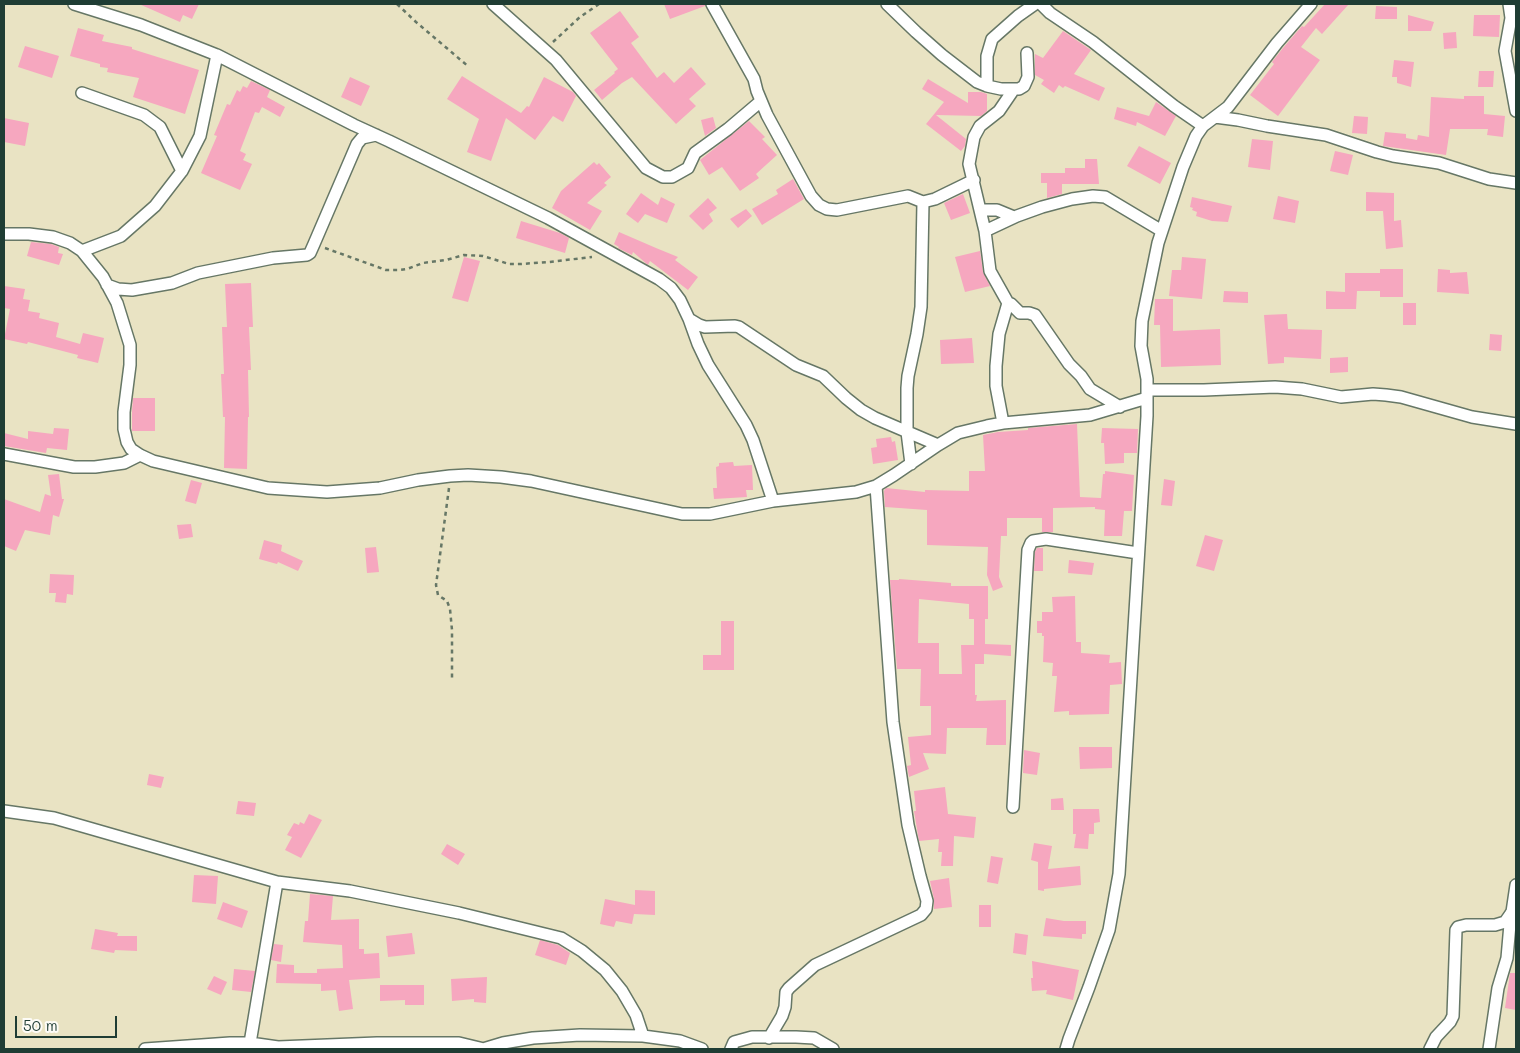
<!DOCTYPE html>
<html>
<head>
<meta charset="utf-8">
<style>
	body { margin:0 }
	#map { position:relative; width:1520px; height:1053px; overflow:hidden; background:#e9e3c3; font-family:Mali,sans-serif }
	canvas { display:block }
	.frame { position:absolute; inset:0; border:5px solid #1f3d34; pointer-events:none }
	.scale { position:absolute; left:15px; top:1016px; width:102px; height:22px; box-sizing:border-box; border:2px solid #1f3d34; border-top:0; padding-left:6px; font-size:15px; line-height:18px; white-space:nowrap; color:#1f3d34; -webkit-text-stroke:4px #fdfcf7; paint-order:stroke }
</style>
</head>
<body>
<div id="map">
<canvas width="1520" height="1053"></canvas>
<div class="frame"></div>
<div class="scale">50 m</div>
</div>
<script>
const ctx = document.querySelector('canvas').getContext('2d');
ctx.lineJoin = 'round';
function paint(path, color) { ctx.fillStyle = color; ctx.fill(path, 'evenodd'); }
const toPath = rows => new Path2D(rows.map(r => 'M' + r).join(''));
function trace(path, color, width, dash) { ctx.strokeStyle = color; ctx.lineWidth = width; ctx.lineCap = dash ? 'butt' : 'round'; ctx.setLineDash(dash || []); ctx.stroke(path); }
const building = toPath([
	[139,4,199,4,192,19,183,15,180,22],
	[664,4,705,4,705,6,670,19],
	[1325,4,1349,4,1322,34,1316,28,1301,47,1320,60,1278,116,1250,95,1274,64,1272,62,1283,48,1302,26,1304,27],
	[1376,6,1397,7,1397,19,1375,19],
	[620,11,639,37,631,43,657,78,664,72,674,83,691,67,706,84,689,99,696,106,676,124,632,77,622,83,602,100,594,90,615,73,614,72,618,69,590,33],
	[1408,15,1434,22,1431,31,1408,31],
	[1474,15,1500,15,1499,37,1473,36],
	[78,28,104,35,102,41,132,47,132,49,199,70,185,114,133,97,139,78,107,72,108,68,100,67,100,64,70,56],
	[1063,31,1091,50,1074,74,1105,88,1099,101,1065,86,1063,88,1059,85,1054,93,1041,84,1044,80,1035,75,1035,54,1043,58],
	[1456,32,1457,48,1444,49,1443,33],
	[25,46,59,56,52,78,18,67],
	[1394,60,1414,62,1411,87,1397,83,1397,77,1392,77],
	[1479,71,1494,71,1493,87,1478,87],
	[462,76,521,113,527,106,529,107,544,77,573,92,576,96,563,122,553,116,535,140,506,118,491,161,467,152,479,119,447,99],
	[350,77,370,86,361,106,341,97],
	[928,79,968,103,968,92,981,92,987,94,987,111,981,116,936,115,966,139,965,146,961,151,926,124,944,102,922,89],
	[251,81,270,90,267,97,285,107,280,117,262,107,259,113,255,112,240,151,246,154,243,160,252,164,240,190,201,173,217,136,214,135,227,104,230,105,237,90,240,92,243,86,247,88],
	[1464,96,1484,96,1484,114,1505,116,1503,137,1487,135,1488,129,1450,129,1446,155,1383,146,1385,132,1406,134,1406,138,1417,140,1418,135,1429,137,1431,97,1464,99],
	[1156,102,1176,116,1165,136,1137,122,1136,126,1114,119,1117,107,1149,116],
	[1354,116,1368,117,1367,134,1352,133],
	[713,117,716,128,705,136,701,120],
	[4,118,29,123,25,146,4,142],
	[749,121,765,137,762,139,777,155,756,174,759,178,740,191,722,167,709,175,700,160],
	[1252,139,1273,141,1270,170,1248,167],
	[1139,146,1171,163,1160,184,1127,166],
	[1335,151,1353,155,1348,175,1330,171],
	[1085,159,1097,159,1099,184,1062,184,1062,194,1047,198,1047,183,1041,183,1041,173,1065,173,1065,168,1085,168],
	[594,162,597,165,599,163,611,177,604,183,607,185,587,203,602,211,590,230,552,208,561,191],
	[793,179,804,199,762,225,752,209,778,194,776,190],
	[1366,192,1394,193,1394,221,1401,220,1403,247,1386,249,1383,211,1366,211],
	[641,193,658,205,661,197,675,204,667,223,645,214,638,223,626,214],
	[963,194,970,213,951,220,944,203],
	[1278,196,1299,201,1295,223,1273,219],
	[1192,197,1232,206,1228,222,1212,221,1196,216,1197,212,1192,210,1193,208,1190,207],
	[708,198,717,208,709,214,713,221,703,230,689,216],
	[746,209,752,216,738,228,730,219],
	[521,221,560,233,569,238,565,253,516,238],
	[619,232,656,248,655,250,656,248,678,257,675,260,698,277,688,290,650,261,648,265,633,252,632,255,618,248,619,247,614,244],
	[31,242,51,244,59,247,58,253,63,254,59,265,27,256],
	[980,251,983,272,990,286,965,292,955,257],
	[464,257,480,261,468,302,452,298],
	[1182,257,1206,259,1202,299,1169,296,1172,270,1181,270],
	[1380,269,1403,269,1403,297,1380,297,1380,291,1357,291,1356,309,1326,309,1326,291,1345,292,1345,273,1380,273],
	[1438,269,1450,270,1450,273,1467,272,1469,294,1437,292],
	[251,283,253,327,249,327,251,370,248,370,249,417,248,417,247,469,224,468,225,417,223,417,221,374,224,374,222,327,227,327,225,284],
	[4,286,25,289,23,299,30,300,28,311,40,313,39,318,59,323,56,337,80,344,83,333,104,338,98,363,77,358,78,355,28,342,27,344,4,339,10,309,4,308],
	[1224,291,1248,292,1248,303,1223,302],
	[1155,299,1173,299,1173,331,1220,329,1221,365,1161,367,1160,325,1154,325],
	[1403,303,1416,303,1416,325,1403,325],
	[1287,314,1288,329,1322,330,1321,359,1284,357,1284,363,1268,364,1264,315],
	[1490,334,1502,335,1501,351,1489,350],
	[972,338,974,363,941,364,940,340],
	[1348,357,1348,372,1330,373,1330,358],
	[133,398,155,398,155,431,132,431,132,412],
	[1077,424,1080,497,1101,498,1103,474,1105,474,1105,471,1134,475,1132,511,1124,511,1122,536,1104,536,1105,510,1095,509,1095,507,1053,508,1053,532,1042,532,1042,518,1007,518,1007,536,1001,536,999,577,1003,587,993,591,987,575,988,547,927,545,927,510,885,507,884,491,886,488,925,492,925,490,969,491,969,471,985,471,983,435,998,432,1028,430,1028,428],
	[54,428,69,429,67,450,47,448,46,453,4,446,4,433,28,439,28,431,53,434],
	[1102,428,1138,429,1137,453,1124,453,1124,463,1105,464,1104,443,1101,443],
	[891,437,892,442,895,441,898,460,873,464,871,448,877,447,876,439],
	[733,462,734,466,752,465,753,490,746,490,747,497,714,499,713,488,717,488,716,467,719,466,719,463],
	[59,474,62,499,64,499,59,517,53,515,50,535,25,530,16,551,4,546,4,499,40,512,45,494,51,496,48,475],
	[1164,479,1175,481,1172,506,1161,505],
	[191,480,202,483,196,504,185,501],
	[191,524,193,537,179,539,177,525],
	[1205,535,1223,540,1214,571,1196,566],
	[264,540,282,545,281,551,303,561,298,571,278,562,277,564,259,559],
	[376,547,379,572,367,573,365,548],
	[1037,548,1043,548,1043,571,1034,571,1035,552],
	[1069,560,1094,563,1092,575,1068,573],
	[50,574,74,575,73,595,67,594,66,603,55,602,56,593,49,593],
	[899,579,951,583,951,586,988,586,988,619,985,619,985,644,1011,645,1011,656,984,654,984,664,975,664,975,695,977,695,976,701,1006,700,1006,745,986,745,987,728,947,728,946,754,923,753,929,769,909,777,907,766,911,765,908,737,931,735,931,706,920,706,921,669,897,669,890,580,899,580],
	[919,599,969,604,969,619,974,619,974,645,961,645,962,674,939,674,939,643,918,643],
	[1075,596,1076,642,1081,642,1081,653,1110,655,1109,663,1121,662,1122,684,1110,685,1109,714,1069,715,1069,711,1054,712,1057,676,1052,676,1053,663,1043,662,1044,636,1042,636,1042,633,1037,633,1037,621,1042,621,1042,612,1053,612,1052,597],
	[721,621,734,621,734,670,703,670,703,655,721,655],
	[1079,747,1112,747,1112,768,1080,769],
	[1024,750,1040,753,1037,775,1023,773],
	[149,774,164,777,161,788,147,785],
	[945,787,948,814,976,817,974,838,954,836,953,866,941,866,942,852,938,852,939,839,919,841,914,811,916,811,914,791],
	[1063,798,1064,810,1051,810,1051,799],
	[238,801,256,803,254,816,236,814],
	[1073,809,1099,809,1100,822,1094,823,1094,834,1089,834,1088,849,1074,848,1076,834,1073,834],
	[309,814,322,820,301,858,285,850,292,837,287,835,294,823,299,825,300,822,304,824],
	[1034,843,1052,846,1048,869,1080,866,1081,885,1044,889,1044,891,1038,890,1038,862,1031,860],
	[447,844,465,854,458,865,441,854],
	[991,856,1003,858,998,884,987,882],
	[194,875,218,876,216,904,192,902],
	[949,878,952,907,934,909,934,899,930,881],
	[635,890,655,891,655,915,634,914,632,924,616,921,614,927,600,924,605,899,635,905],
	[310,894,333,896,331,920,359,919,359,949,364,949,364,954,379,953,380,978,349,980,353,1009,339,1011,336,990,321,991,321,984,276,983,277,964,294,965,294,973,317,973,317,969,343,968,342,945,303,942,305,921,308,921],
	[223,902,248,911,242,928,217,919],
	[979,905,991,905,991,927,979,927],
	[1046,918,1064,921,1086,921,1086,934,1082,934,1082,939,1043,936],
	[95,929,118,933,117,936,137,936,137,951,115,950,114,953,91,949],
	[412,933,415,954,388,957,386,936],
	[1015,933,1028,935,1026,955,1013,953],
	[540,940,558,945,570,953,566,965,535,955],
	[274,944,283,945,281,962,271,960],
	[1032,961,1079,970,1073,1000,1046,994,1047,990,1032,991,1031,978,1033,978],
	[234,969,255,971,251,992,232,990],
	[1510,973,1516,973,1516,1010,1505,1008],
	[214,976,227,982,221,995,207,989],
	[487,977,486,1003,474,1002,474,999,452,1001,451,979],
	[380,985,424,985,424,1005,405,1005,405,1000,380,1001]
]);
const path = toPath([
	[397,4,416,22,469,67],
	[553,42,580,17,599,4],
	[325,248,386,270,398,270,407,269,423,263,446,260,464,255,483,256,509,264,521,264,549,262,592,257],
	[449,488,436,585,438,595,447,601,450,609,452,630,452,678]
]);
const minor = toPath([
	[74,4,141,25,217,55,354,125,389,141,548,218,659,279,671,288,680,300,689,319,698,344,708,365,746,425,753,440,773,501],
	[493,4,556,60,646,168,663,177,672,177,688,168,695,153,728,129,761,101],
	[712,4,754,79,757,91,767,115,811,196,819,205,827,209,837,210,908,196,923,202,935,199,974,180],
	[887,4,916,32,942,55,977,82,987,86,1001,89,1019,89,1024,86,1028,77,1027,53],
	[1041,4,1050,13,1093,42,1174,106,1203,126],
	[1509,4,1511,18,1505,51,1516,111],
	[987,86,987,56,992,39,1018,16,1035,4],
	[82,93,144,115,160,127,182,171],
	[1215,117,1238,120,1267,126,1326,135,1377,152,1393,156,1439,163,1489,179,1516,183],
	[980,210,997,210,1014,217],
	[985,231,1017,216,1042,207,1072,199,1093,196,1105,197,1162,231],
	[4,234,29,234,53,237,70,243,82,251,103,277,117,303,130,345,130,365,124,412,124,429,127,442,131,449,140,455,153,461,268,488,327,492,380,488,418,480,450,476,468,475,501,477,531,481,682,514,710,514,773,501,856,492,876,486,894,475,938,445,958,433,987,426,1003,423,1090,415,1147,398],
	[82,251,121,236,155,206,182,171,200,136,217,55],
	[107,285,118,289,132,290,172,283,198,273,273,258,307,255,310,253,314,244,357,144,362,138,376,135],
	[1008,303,1011,304,1020,313,1029,313,1035,315,1069,364,1081,376,1090,389,1120,407],
	[689,319,699,325,705,327,735,326,739,327,796,365,823,376,846,398,861,410,875,418,938,445],
	[1147,390,1204,390,1275,387,1302,389,1341,397,1373,394,1386,395,1401,397,1472,417,1516,424],
	[1003,423,996,386,996,366,999,334,1008,303,990,271,985,231,969,164,974,137,980,126,999,111,1014,89],
	[4,454,74,467,95,467,124,463,140,455],
	[911,464,907,432,907,388,908,376,917,334,921,307,923,202],
	[1013,807,1028,550,1031,543,1033,541,1046,539,1138,553],
	[4,811,54,818,277,882,350,891,459,913,561,938,582,951,605,970,622,991,636,1015,643,1036],
	[769,1038,782,1016,785,1007,786,992,789,988,815,965,921,915,926,909,927,901,920,876,908,825,893,722,876,486],
	[250,1043,277,882],
	[145,1049,230,1043,250,1043,278,1047,377,1043,459,1043,484,1049],
	[483,1049,503,1043,533,1038,580,1035,643,1036,680,1041,702,1049],
	[731,1049,734,1042,752,1037,796,1037,814,1038,833,1049],
	[1066,1049,1069,1039,1089,987,1109,930,1119,874,1147,416,1147,379,1141,346,1142,321,1158,243,1183,167,1196,136,1203,126,1228,107,1277,43,1311,4],
	[1430,1049,1436,1037,1450,1022,1453,1016,1456,930,1458,927,1466,925,1495,925,1505,922,1512,912,1516,885],
	[1489,1049,1498,988,1507,958,1511,913]
]);
paint(building, '#f6a7bf');
trace(minor, '#676', 14);
trace(path, '#676', 2.5, [4, 4]);
trace(minor, '#fff', 11);
</script>
</body>
</html>
